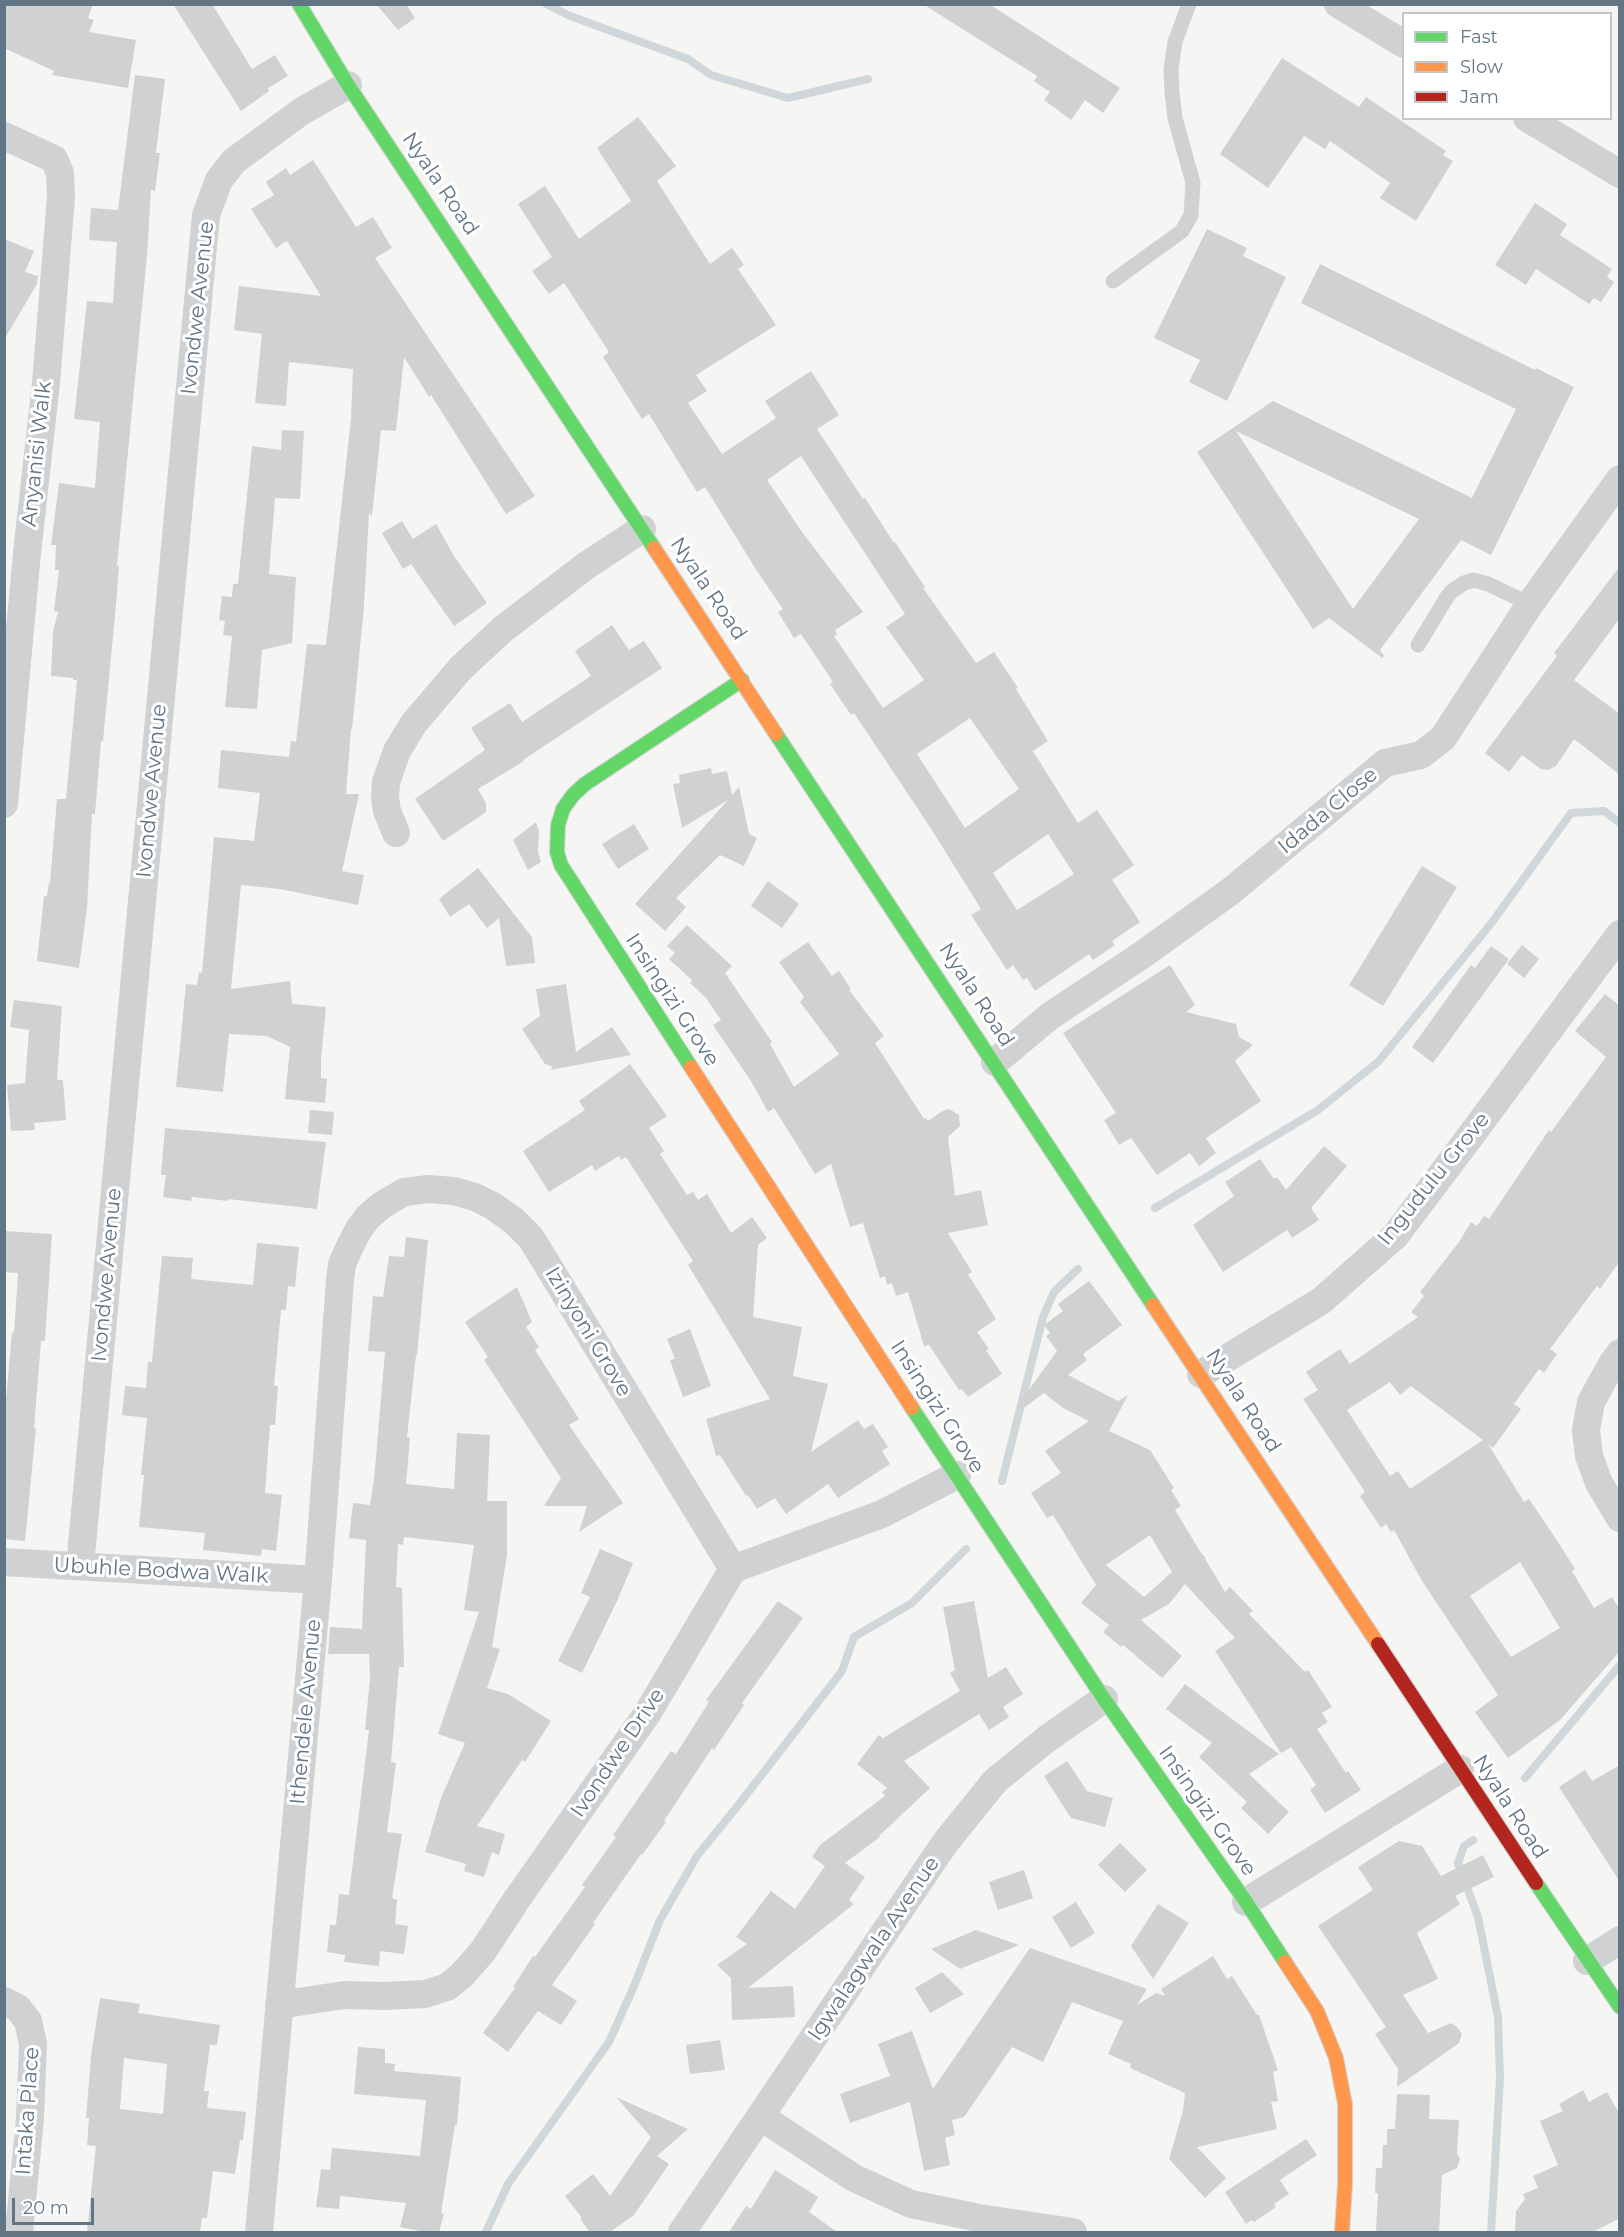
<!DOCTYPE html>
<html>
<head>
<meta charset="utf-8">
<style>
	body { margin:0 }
	#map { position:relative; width:1624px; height:2237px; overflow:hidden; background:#f5f5f3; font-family:Montserrat,sans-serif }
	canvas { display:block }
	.frame { position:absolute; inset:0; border:6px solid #627585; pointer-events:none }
	.legend { position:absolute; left:1402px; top:12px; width:210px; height:108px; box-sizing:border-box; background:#fff; border:2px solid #c0c8ce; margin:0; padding:8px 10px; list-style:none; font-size:18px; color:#627585 }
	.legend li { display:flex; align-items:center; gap:12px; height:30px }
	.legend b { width:30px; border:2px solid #c0c8ce }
	.scale { position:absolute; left:12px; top:2198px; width:82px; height:27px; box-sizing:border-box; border:3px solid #627585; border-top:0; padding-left:8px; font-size:18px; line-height:21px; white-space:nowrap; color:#627585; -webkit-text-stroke:4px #fff; paint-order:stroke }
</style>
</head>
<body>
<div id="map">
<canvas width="1624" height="2237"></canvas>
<div class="frame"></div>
<ul class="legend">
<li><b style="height:8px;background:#63d668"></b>Fast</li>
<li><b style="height:8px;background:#ff974d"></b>Slow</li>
<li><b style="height:8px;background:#b3261e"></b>Jam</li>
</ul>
<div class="scale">20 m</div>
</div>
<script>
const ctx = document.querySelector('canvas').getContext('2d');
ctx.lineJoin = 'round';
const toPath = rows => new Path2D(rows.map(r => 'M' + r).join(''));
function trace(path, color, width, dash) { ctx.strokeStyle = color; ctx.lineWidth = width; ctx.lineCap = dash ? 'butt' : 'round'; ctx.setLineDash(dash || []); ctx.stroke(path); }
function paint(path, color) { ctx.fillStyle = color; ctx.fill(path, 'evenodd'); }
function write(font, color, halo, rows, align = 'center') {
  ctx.font = font + ' Montserrat,sans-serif'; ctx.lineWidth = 6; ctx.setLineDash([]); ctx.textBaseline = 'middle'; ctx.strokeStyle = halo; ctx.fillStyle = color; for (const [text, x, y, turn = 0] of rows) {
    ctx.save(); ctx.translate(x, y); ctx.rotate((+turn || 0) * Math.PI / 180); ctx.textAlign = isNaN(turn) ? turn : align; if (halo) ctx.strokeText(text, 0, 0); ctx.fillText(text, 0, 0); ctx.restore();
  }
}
const stream = toPath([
	[546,4,570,16,688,59,711,75,788,98,868,79],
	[1155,1208,1318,1110,1378,1062,1490,925,1571,813,1604,811,1620,823],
	[1002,1481,1043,1317,1054,1292,1078,1269],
	[1525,1778,1620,1665],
	[1473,1840,1464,1846,1458,1863,1478,1917,1498,2017,1500,2079,1491,2232],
	[486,2232,508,2184,609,2042,634,1986,660,1920,697,1856,736,1808,842,1671,854,1637,912,1603,966,1549]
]);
const building = toPath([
	[4,4,93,4,88,18,94,20,89,32,136,40,128,88,52,75,54,71,4,48],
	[173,4,212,4,252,69,275,55,288,76,268,88,269,91,241,111],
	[376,4,406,4,415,18,398,30],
	[923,4,989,4,1120,88,1103,113,1085,100,1071,120,1044,100,1050,92,1034,81,1037,76],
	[1282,58,1359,107,1366,97,1446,151,1443,155,1453,161,1416,221,1380,198,1390,183,1330,141,1325,149,1304,136,1268,188,1220,154],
	[135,75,165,79,156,153,160,153,155,191,151,190,147,255,117,566,119,566,116,605,103,741,101,741,95,814,92,814,87,907,79,968,37,961,44,896,47,896,49,883,50,883,57,799,66,799,77,680,73,680,73,678,51,676,53,631,58,612,54,611,59,570,55,570,56,545,51,545,59,483,95,488,100,422,74,419,87,301,113,303,117,242,89,240,91,208,118,210],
	[638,117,676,166,657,181,710,264,732,248,744,265,738,269,776,325,696,375,707,391,688,403,722,454,776,418,765,401,811,371,839,415,817,429,863,499,865,498,894,543,895,542,925,587,923,588,976,663,994,652,1018,688,1016,689,1048,741,1033,751,1078,823,1097,810,1134,865,1112,880,1140,922,1112,941,1115,945,1093,960,1089,954,1035,991,1027,978,1023,980,1013,965,1007,970,971,915,981,909,930,827,854,713,851,715,830,684,833,682,801,634,794,638,778,612,783,609,757,571,705,487,697,492,649,414,642,419,603,357,609,352,564,283,549,294,532,271,552,257,518,204,545,186,579,239,631,201,597,148],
	[801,456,905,614,886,627,924,680,883,708,834,636,837,634,835,630,863,612,802,532,767,480],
	[970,718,1019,789,965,828,917,754],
	[1048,834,1074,874,1017,910,993,873],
	[313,160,356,227,373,217,392,248,375,258,535,496,506,514,431,395,429,397,404,357,396,431,381,430,372,516,369,513,364,606,352,730,351,729,346,794,359,794,342,871,364,875,358,905,280,889,241,885,231,989,290,981,292,1004,326,1007,321,1060,321,1078,327,1079,325,1103,285,1099,290,1047,267,1036,229,1034,223,1092,176,1087,186,984,197,985,199,972,202,973,214,837,254,841,260,793,218,788,221,750,289,757,291,741,296,742,307,644,326,645,351,419,353,369,289,362,286,406,255,403,262,334,234,330,239,286,321,296,287,241,276,248,251,209,274,195,266,182,286,168,290,175],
	[1535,203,1567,224,1560,235,1612,269,1607,277,1614,282,1601,302,1594,298,1589,304,1536,269,1526,285,1495,265],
	[1207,229,1247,248,1243,256,1286,277,1227,401,1189,382,1200,360,1154,338],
	[4,239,34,251,25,272,38,276,37,284,4,340],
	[1320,264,1535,370,1536,368,1574,387,1491,555,1461,540,1380,650,1384,656,1382,658,1329,618,1313,629,1197,452,1273,401,1472,498,1516,409,1301,303],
	[1236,431,1419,519,1353,609],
	[282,430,304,431,300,499,275,498,269,574,296,577,292,643,262,650,257,709,225,707,232,636,223,635,225,621,219,620,222,596,232,597,233,584,238,584,252,446,281,450],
	[402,521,413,539,436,524,454,556,487,603,454,626,411,564,403,569,382,533],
	[1620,566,1620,618,1574,680,1620,714,1620,775,1574,739,1556,766,1548,770,1541,769,1522,755,1509,772,1485,753,1557,656,1554,653],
	[612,625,629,650,644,641,662,668,523,760,524,761,478,789,486,803,486,812,443,841,415,799,485,750,471,728,510,703,522,722,591,676,575,651],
	[711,768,712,774,727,771,732,795,739,787,749,834,757,838,744,866,720,855,676,898,686,907,665,931,635,904,728,800,682,828,673,784,680,783,679,775],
	[536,822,539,832,538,852,541,862,528,870,513,840],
	[634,824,649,849,618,869,602,844],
	[1422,866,1457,887,1383,1006,1349,985],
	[478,868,532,937,535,963,506,966,499,918,487,928,469,904,450,917,439,899],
	[768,881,799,904,782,928,751,906],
	[687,925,732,966,725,973,772,1042,770,1044,794,1087,839,1054,800,1002,804,997,779,962,808,942,832,976,839,971,851,989,849,990,884,1036,875,1043,924,1119,926,1118,928,1121,941,1112,949,1109,959,1115,960,1126,948,1137,955,1196,981,1190,988,1225,948,1233,972,1272,968,1274,996,1319,977,1332,989,1349,986,1350,1002,1374,968,1397,962,1389,959,1390,929,1345,924,1346,908,1292,896,1296,892,1283,887,1285,885,1276,880,1278,863,1223,850,1227,831,1164,815,1174,774,1108,768,1112,751,1081,713,1025,721,1020,706,998,690,983,692,980,669,959,675,953,667,946],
	[1522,945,1539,959,1524,978,1507,964],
	[1491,946,1509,959,1433,1063,1412,1047,1471,965,1475,968],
	[1170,965,1195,1005,1186,1012,1236,1024,1239,1037,1253,1045,1235,1061,1261,1101,1206,1138,1216,1153,1199,1166,1190,1153,1157,1175,1131,1138,1119,1145,1104,1120,1116,1113,1063,1033],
	[566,984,576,1052,612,1027,631,1055,550,1070,553,1067,545,1064,522,1029,540,1016,536,989],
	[1605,994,1620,1006,1620,1261,1600,1289,1597,1286,1550,1349,1557,1354,1544,1373,1539,1369,1514,1404,1521,1409,1493,1448,1488,1444,1524,1502,1529,1499,1558,1542,1575,1569,1572,1571,1594,1608,1612,1597,1620,1610,1620,1651,1560,1720,1508,1758,1475,1712,1498,1695,1422,1581,1394,1530,1391,1532,1386,1524,1381,1528,1360,1496,1365,1492,1303,1399,1318,1390,1306,1372,1340,1349,1350,1364,1418,1317,1411,1312,1424,1296,1420,1292,1459,1242,1471,1222,1477,1226,1484,1216,1489,1219,1549,1130,1551,1132,1606,1057,1575,1031],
	[1390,1382,1400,1395,1411,1386,1483,1440,1410,1489,1398,1471,1390,1476,1347,1410],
	[1520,1562,1560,1628,1511,1657,1470,1596],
	[14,1000,62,1006,57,1080,63,1080,66,1120,34,1123,35,1130,11,1131,7,1085,25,1083,29,1030,10,1027],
	[630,1064,667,1116,649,1128,664,1151,660,1154,687,1195,693,1192,698,1200,707,1194,731,1233,752,1217,767,1238,758,1245,753,1317,802,1327,793,1376,828,1384,811,1452,858,1420,864,1429,873,1424,888,1447,882,1451,890,1464,838,1498,828,1484,786,1514,775,1498,757,1509,748,1495,746,1496,720,1455,716,1456,706,1419,770,1399,688,1265,693,1261,626,1157,621,1160,619,1156,595,1171,592,1165,549,1192,523,1151,585,1110,579,1101],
	[310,1110,334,1112,332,1135,308,1133],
	[165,1128,326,1142,317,1209,228,1199,228,1201,192,1197,191,1201,163,1197,166,1175,161,1175],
	[1324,1146,1347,1166,1311,1208,1319,1220,1292,1238,1287,1230,1223,1272,1193,1225,1234,1196,1225,1182,1260,1159,1274,1179,1277,1177,1286,1190],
	[4,1231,52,1234,45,1341,41,1341,34,1428,36,1428,25,1541,4,1539,6,1400,12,1332,14,1333,18,1273,4,1272],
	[406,1237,428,1240,417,1355,416,1355,407,1437,410,1438,406,1484,454,1489,457,1433,490,1435,487,1501,507,1501,507,1555,492,1647,500,1649,487,1688,508,1694,551,1721,525,1762,522,1760,477,1826,505,1834,499,1855,492,1852,484,1877,464,1871,466,1864,425,1852,441,1798,465,1743,438,1734,479,1612,464,1610,474,1545,404,1537,403,1545,398,1544,396,1587,402,1588,404,1667,399,1667,391,1762,396,1763,387,1832,402,1834,392,1898,397,1900,395,1924,408,1926,404,1954,380,1951,379,1966,344,1962,345,1955,327,1952,330,1925,336,1925,339,1894,349,1895,369,1730,365,1730,370,1678,369,1654,328,1654,330,1627,362,1629,366,1540,349,1538,353,1503,370,1505,374,1480,385,1352,368,1351,373,1296,383,1297,389,1256,404,1257],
	[257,1243,299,1247,295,1287,288,1286,286,1310,281,1310,274,1386,278,1386,275,1425,270,1425,265,1493,282,1495,276,1551,262,1549,261,1556,203,1550,205,1533,139,1527,144,1475,141,1475,147,1418,122,1415,125,1386,146,1388,148,1362,152,1362,162,1256,193,1258,191,1279,253,1285],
	[1089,1281,1122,1325,1083,1354,1087,1360,1068,1375,1118,1401,1128,1395,1109,1431,1150,1450,1174,1488,1171,1490,1181,1506,1175,1510,1201,1553,1206,1558,1205,1559,1225,1592,1230,1587,1253,1611,1249,1614,1305,1672,1308,1670,1332,1707,1322,1713,1328,1722,1317,1729,1346,1773,1348,1771,1361,1790,1325,1813,1310,1790,1316,1785,1291,1747,1281,1753,1215,1651,1235,1638,1185,1584,1169,1604,1141,1620,1182,1656,1162,1678,1123,1645,1121,1647,1103,1632,1109,1625,1081,1603,1096,1585,1053,1515,1047,1518,1031,1493,1061,1473,1045,1451,1089,1421,1063,1408,1044,1393,1021,1410,1017,1406,1057,1351,1046,1336,1050,1333,1044,1325,1063,1311,1058,1304],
	[1150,1535,1172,1572,1144,1597,1106,1565],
	[517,1287,532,1322,526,1327,539,1347,535,1350,579,1419,569,1425,623,1503,579,1532,587,1506,544,1506,561,1478,484,1360,488,1357,465,1322],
	[690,1329,711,1386,683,1397,670,1360,675,1359,667,1339],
	[600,1549,633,1563,617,1601,582,1673,558,1661,590,1597,581,1593],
	[778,1601,803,1618,742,1703,744,1705,714,1750,712,1748,664,1821,666,1822,642,1855,641,1854,593,1923,595,1924,552,1985,577,2001,561,2025,538,2011,508,2052,483,2033,515,1988,513,1987,533,1956,535,1957,585,1887,582,1885,616,1837,613,1835,671,1751,676,1754,709,1702,706,1700],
	[974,1601,988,1678,1006,1667,1023,1694,1003,1707,1009,1717,989,1730,979,1714,904,1761,930,1788,879,1836,880,1837,845,1863,865,1877,849,1900,854,1904,748,1988,793,1986,795,2017,732,2020,731,1978,717,1965,747,1944,736,1937,771,1891,795,1909,825,1866,812,1857,820,1845,885,1796,882,1792,887,1788,857,1764,879,1735,883,1738,960,1691,950,1673,955,1670,943,1607],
	[1185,1684,1279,1754,1249,1774,1289,1812,1268,1834,1241,1808,1247,1802,1199,1757,1212,1743,1166,1709],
	[1067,1761,1087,1791,1113,1798,1105,1827,1071,1818,1044,1776],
	[1620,1765,1620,1882,1559,1787,1585,1770,1592,1781],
	[1399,1841,1422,1846,1441,1876,1483,1855,1494,1877,1455,1896,1460,1904,1417,1933,1438,1979,1403,1995,1428,2033,1451,2023,1457,2027,1462,2034,1459,2043,1397,2087,1398,2069,1375,2034,1386,2027,1318,1926,1373,1890,1358,1867],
	[1120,1843,1147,1870,1125,1892,1098,1865],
	[1024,1870,1033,1898,998,1910,989,1882],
	[1076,1902,1095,1933,1071,1948,1052,1917],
	[1158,1904,1189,1923,1153,1979,1131,1946],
	[976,1930,1019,1945,960,1969,931,1949],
	[1030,1948,1147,1989,1137,2005,1156,1993,1165,1996,1161,1989,1213,1956,1227,1979,1232,1976,1257,2015,1259,2015,1278,2070,1273,2072,1278,2101,1271,2102,1277,2129,1197,2147,1226,2178,1205,2198,1169,2159,1183,2111,1185,2093,1130,2068,1131,2064,1108,2054,1123,2021,1072,2002,1043,2062,1012,2047,964,2117,952,2120,955,2135,945,2138,950,2165,924,2171,910,2102,850,2123,840,2094,890,2076,878,2044,912,2031,933,2089],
	[942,1972,964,1994,930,2013,915,1988],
	[100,1998,140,2004,138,2013,220,2025,217,2045,210,2045,204,2091,209,2091,207,2108,246,2112,243,2140,240,2140,235,2174,213,2171,207,2218,202,2218,200,2232,87,2232,96,2146,87,2145,89,2118,86,2118,91,2056],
	[124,2058,167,2064,163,2114,120,2109],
	[720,2040,725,2070,690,2074,686,2045],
	[358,2047,385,2049,385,2063,395,2064,394,2071,461,2077,457,2125,455,2125,441,2213,444,2214,439,2232,425,2232,400,2227,406,2203,340,2196,339,2209,316,2207,321,2169,330,2170,332,2148,420,2156,426,2100,354,2094],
	[1583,2090,1589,2102,1607,2092,1620,2115,1620,2218,1593,2232,1515,2232,1516,2211,1525,2199,1523,2194,1538,2188,1533,2176,1558,2165,1540,2121,1563,2111,1559,2104],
	[1397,2094,1430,2095,1429,2119,1459,2120,1457,2153,1460,2159,1457,2168,1442,2175,1439,2232,1376,2232,1378,2193,1375,2193,1376,2168,1382,2168,1383,2145,1387,2145,1387,2129,1395,2129],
	[616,2097,688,2129,657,2156,669,2164,634,2215,610,2232,590,2232,580,2219,582,2218,565,2196,593,2174,610,2196,651,2137],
	[1306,2139,1317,2155,1280,2180,1289,2194,1274,2204,1276,2207,1254,2222,1252,2220,1246,2224,1225,2192],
	[775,2170,818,2197,809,2212,837,2232,729,2232,746,2206,751,2209]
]);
const lane = toPath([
	[1113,281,1182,231,1191,215,1193,183,1175,118,1172,92,1171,69,1175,42,1189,4],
	[1418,645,1447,597,1452,591,1464,583,1474,580,1488,584,1530,604]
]);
const street = toPath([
	[1338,4,1404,44],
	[1527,118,1620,174],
	[4,136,54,159,60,173,61,197,46,383,27,553,4,804],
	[396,833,387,811,385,798,386,782,397,751,414,723,461,668,503,629,587,565,642,529],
	[995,1062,1050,1016,1139,957,1231,891,1385,763,1421,755,1443,738,1530,604,1620,479],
	[1620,1353,1612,1364,1591,1402,1586,1430,1589,1456,1599,1483,1620,1518],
	[1201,1374,1321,1301,1395,1236,1469,1138,1620,934],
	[4,1562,318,1580],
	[80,1566,206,215,219,180,234,161,302,111,348,85],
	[1246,1902,1460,1769],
	[1587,1961,1620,1940],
	[4,2001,18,2008,28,2021,33,2044,30,2118,19,2232],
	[279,2005,344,1995,385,1996,425,1994,447,1987,462,1975,483,1951,517,1899,647,1714,733,1569,882,1514,957,1475],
	[761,2117,854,2178,911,2204,979,2218,1073,2232],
	[259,2232,318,1580,340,1280,342,1264,351,1244,359,1229,368,1217,382,1205,404,1192,428,1189,454,1191,475,1197,493,1206,514,1221,531,1238,733,1569],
	[682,2232,945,1843,995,1781,1048,1738,1104,1699]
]);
const fast = toPath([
	[299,4,348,85,654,548],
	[776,734,1153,1305],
	[691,1067,561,865,557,852,558,825,563,809,573,795,585,784,742,680],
	[912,1408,1104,1699,1246,1902,1285,1962],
	[1536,1883,1620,2007]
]);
const slow = toPath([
	[654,548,776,734],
	[691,1067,912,1408],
	[1153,1305,1378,1644],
	[1285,1962,1317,2011,1336,2058,1345,2104,1345,2184,1342,2232]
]);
const jam = toPath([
	[1378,1644,1536,1883]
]);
const streetNames = [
	["Nyala Road",440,184,56],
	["Ivondwe Avenue",198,308,-84],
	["Anyanisi Walk",37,454,-84],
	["Nyala Road",708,589,56],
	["Ivondwe Avenue",152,791,-85],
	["Idada Close",1328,811,-40],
	["Nyala Road",976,995,57],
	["Insingizi Grove",672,1000,57],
	["Ingudulu Grove",1434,1179,-51],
	["Ivondwe Avenue",107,1275,-85],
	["Izinyoni Grove",588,1332,59],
	["Nyala Road",1243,1401,57],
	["Insingizi Grove",937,1407,57],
	["Ubuhle Bodwa Walk",161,1571,3],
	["Ithendele Avenue",306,1712,-85],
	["Ivondwe Drive",618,1753,-56],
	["Nyala Road",1510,1807,57],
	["Insingizi Grove",1207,1811,55],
	["Igwalagwala Avenue",874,1949,-56],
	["Intaka Place",28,2111,-86]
];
trace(stream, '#cfd7da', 8);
paint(building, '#d0d1d1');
trace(fast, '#d0d2d3', 16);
trace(slow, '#d0d2d3', 16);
trace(jam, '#d0d2d3', 16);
trace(lane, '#d0d1d2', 15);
trace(street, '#d0d1d2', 28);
trace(fast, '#63d668', 14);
trace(slow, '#ff974d', 14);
trace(jam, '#b3261e', 14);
write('21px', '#627585', '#fff', streetNames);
</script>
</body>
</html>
